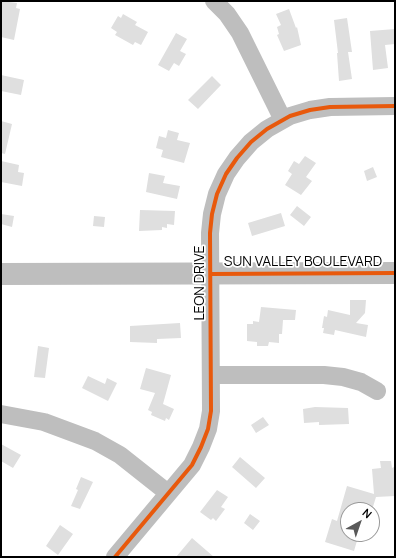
<!DOCTYPE html>
<html>
<head>
<meta charset="utf-8">
<style>
	body { margin:0 }
	#map { position:relative; width:396px; height:558px; overflow:hidden; background:#fff; font-family:Manrope,sans-serif }
	canvas { display:block }
	.frame { position:absolute; inset:0; border:2px solid #000; pointer-events:none }
	.north { position:absolute; left:340px; top:502px; width:40px; height:40px; box-sizing:border-box; background:#fff; border:1px solid #999; border-radius:50%; rotate:40deg; font-size:11px; font-weight:700; line-height:16px; text-align:center; color:#000 }
	.north::after { content:''; display:block; margin:auto; width:14px; height:18px; background:#595959; clip-path:polygon(50% 0,100% 100%,50% 72%,0 100%) }
</style>
</head>
<body>
<div id="map">
<canvas width="396" height="558"></canvas>
<div class="frame"></div>
<div class="north">N</div>
</div>
<script>
const ctx = document.querySelector('canvas').getContext('2d');
ctx.lineJoin = 'round';
function paint(path, color) { ctx.fillStyle = color; ctx.fill(path, 'evenodd'); }
const toPath = rows => new Path2D(rows.map(r => 'M' + r).join(''));
function trace(path, color, width, dash) { ctx.strokeStyle = color; ctx.lineWidth = width; ctx.lineCap = dash ? 'butt' : 'round'; ctx.setLineDash(dash || []); ctx.stroke(path); }
function write(font, color, halo, rows, align = 'center') {
  ctx.font = font + ' Manrope,sans-serif'; ctx.lineWidth = 3.5; ctx.setLineDash([]); ctx.textBaseline = 'middle'; ctx.strokeStyle = halo; ctx.fillStyle = color; for (const [text, x, y, turn = 0] of rows) {
    ctx.save(); ctx.translate(x, y); ctx.rotate((+turn || 0) * Math.PI / 180); ctx.textAlign = isNaN(turn) ? turn : align; if (halo) ctx.strokeText(text, 0, 0); ctx.fillText(text, 0, 0); ctx.restore();
  }
}
const building = toPath([
	[1,1,17,3,16,8,20,9,14,40,1,37],
	[289,9,296,28,297,27,301,45,284,51,277,35,279,34,277,27,281,25,276,14],
	[123,14,137,22,135,25,148,32,141,45,135,42,133,45,115,35,117,32,111,28,118,16,121,18],
	[347,18,352,52,348,52,352,79,339,81,337,53,338,53,334,20],
	[395,29,395,44,385,45,388,68,373,70,370,31],
	[176,33,187,39,180,51,186,54,179,66,174,63,169,71,158,65],
	[1,75,24,80,21,95,1,91],
	[212,76,221,85,198,109,188,100],
	[1,121,12,124,5,154,1,153],
	[168,130,179,133,177,140,190,143,184,163,161,157,163,150,156,148,159,136,166,138],
	[305,156,316,163,306,177,312,181,301,195,285,185,292,174,288,171,294,161,299,164],
	[1,161,19,165,18,172,24,173,22,186,1,182],
	[373,167,377,177,367,181,364,171],
	[149,173,165,176,163,183,180,186,177,199,146,192],
	[297,206,311,217,304,226,290,215],
	[140,210,175,211,174,225,167,224,167,228,162,227,162,230,139,231],
	[281,213,285,226,252,236,248,223],
	[1,214,14,216,12,227,1,224],
	[94,216,105,217,104,227,93,226],
	[350,300,366,300,365,313,356,323,368,325,366,337,335,330,334,335,323,333,324,328,322,328,324,316,327,317,328,310,350,315],
	[261,307,296,310,295,320,283,320,282,334,279,334,279,343,269,342,268,346,257,346,257,342,247,341,247,324,253,324,253,321,259,322],
	[180,323,181,338,157,339,157,343,130,342,130,326],
	[38,346,49,348,45,378,34,377],
	[146,368,171,375,163,404,174,409,169,420,166,418,165,421,151,415,152,412,148,410,155,393,140,389],
	[88,376,105,384,107,378,117,383,108,401,82,388],
	[315,407,348,408,349,424,319,425,319,422,304,423,303,409],
	[263,417,269,425,256,433,251,425],
	[1,444,21,455,13,468,1,461],
	[240,457,265,478,256,488,232,467],
	[380,461,391,461,392,468,394,467,395,496,376,497,372,510,348,510,348,534,359,534,354,551,325,542,332,519,337,521,347,486,374,494,372,469,381,468],
	[81,477,93,482,80,509,71,506,78,490,76,489],
	[217,490,228,497,221,507,225,509,216,521,213,518,211,520,200,512],
	[250,514,260,521,253,530,244,523],
	[60,525,73,534,58,555,46,546],
	[192,538,214,557,176,557]
]);
const minor = toPath([
	[214,1,227,14,240,33,283,120],
	[211,375,324,375,343,377,361,382,377,391],
	[1,414,44,422,95,441,120,455,168,493],
	[115,557,192,465,201,447,208,429,211,411,210,233,212,214,217,194,226,174,237,158,251,142,267,129,290,116,310,110,330,107,395,106]
]);
const major = toPath([
	[1,274,395,273]
]);
const cycleway = toPath([
	[211,274,395,273],
	[115,557,192,465,201,447,208,429,211,411,210,233,212,214,217,194,226,174,237,158,251,142,267,129,290,116,310,110,330,107,395,106]
]);
const streetNames = [
	["SUN VALLEY BOULEVARD",303,262],
	["LEON DRIVE",200,283,-90]
];
paint(building, '#dfdfdf');
trace(minor, '#bebebe', 18);
trace(major, '#bebebe', 22);
trace(cycleway, '#e8590c', 4);
write('14px', '#000', '#fff', streetNames);
</script>
</body>
</html>
